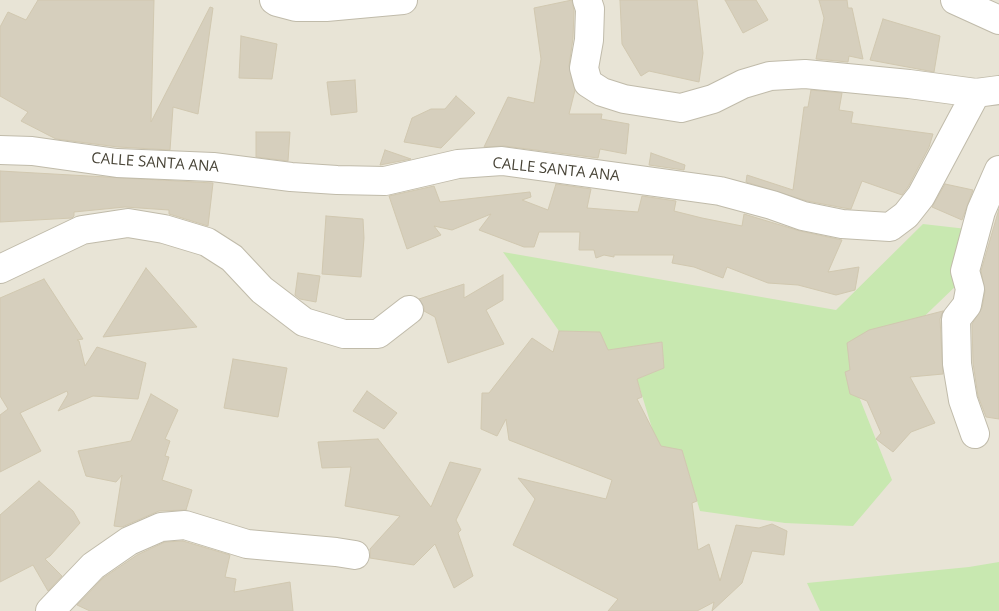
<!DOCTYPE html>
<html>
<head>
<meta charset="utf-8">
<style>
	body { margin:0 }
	canvas { display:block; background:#f4f2e8 }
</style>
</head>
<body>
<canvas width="999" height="611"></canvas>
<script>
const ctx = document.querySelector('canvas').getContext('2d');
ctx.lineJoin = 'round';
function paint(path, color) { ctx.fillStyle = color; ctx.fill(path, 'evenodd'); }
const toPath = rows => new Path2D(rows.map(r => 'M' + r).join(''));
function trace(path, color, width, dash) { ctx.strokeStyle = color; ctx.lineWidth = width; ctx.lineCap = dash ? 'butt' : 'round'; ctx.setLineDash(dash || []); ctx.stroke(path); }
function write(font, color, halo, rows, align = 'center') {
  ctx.font = font + ' "Open Sans",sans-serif'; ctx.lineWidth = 4.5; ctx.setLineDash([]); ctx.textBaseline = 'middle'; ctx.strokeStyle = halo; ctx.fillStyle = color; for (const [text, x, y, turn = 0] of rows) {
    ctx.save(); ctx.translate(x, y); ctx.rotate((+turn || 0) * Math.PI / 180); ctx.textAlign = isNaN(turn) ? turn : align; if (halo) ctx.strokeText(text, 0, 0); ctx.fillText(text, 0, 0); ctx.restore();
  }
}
const residential = toPath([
	[0,0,999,0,999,611,0,611]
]);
const green = toPath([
	[923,224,967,229,962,280,854,384,892,480,853,526,785,523,700,511,682,450,659,451,637,379,664,368,662,342,608,350,600,332,559,331,503,252,836,310],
	[999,562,999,611,820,611,807,583,969,567]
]);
const building = toPath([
	[38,0,154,0,151,122,210,7,213,8,198,114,173,107,170,150,118,147,56,139,21,121,28,112,0,96,0,27,8,12,26,20,38,0],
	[572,0,574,11,573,38,569,66,575,90,569,114,602,114,601,119,629,124,626,154,600,149,598,158,504,146,484,147,508,97,534,103,541,59,534,8,572,0],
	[620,0,697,0,703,53,699,82,649,71,641,76,622,44,620,0],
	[725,0,756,0,768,20,743,33,725,0],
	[819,0,847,0,848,8,852,8,863,59,849,56,848,62,816,59,824,18,819,0],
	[883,19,940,36,934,72,870,60,883,19],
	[241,36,277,44,272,79,239,78,241,36],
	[355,80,357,112,331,115,327,82,355,80],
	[811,90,842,93,839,110,853,112,851,123,933,134,929,147,908,187,902,195,862,181,851,209,844,208,807,201,746,182,747,175,793,190,804,107,808,107,811,90],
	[456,96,475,113,441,148,404,142,412,118,431,109,445,109,456,96],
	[256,132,290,132,288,161,256,157,256,132],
	[385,150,411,159,380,165,385,150],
	[651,153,685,165,684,170,649,165,651,153],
	[0,171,213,183,208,226,169,214,169,210,125,207,74,212,74,216,72,218,0,222,0,171],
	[556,184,591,189,587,208,638,212,642,196,676,201,674,211,702,218,742,226,744,214,800,231,842,240,828,272,859,267,855,290,836,295,798,285,768,283,727,267,723,278,694,267,672,263,674,255,614,255,614,257,604,255,596,258,594,250,579,250,580,232,539,232,534,247,524,247,479,230,491,214,452,230,434,226,441,235,407,249,389,196,434,186,440,202,530,192,531,197,522,200,548,210,556,184],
	[945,184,973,190,962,220,932,207,945,184],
	[999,209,999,419,986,417,978,396,973,363,972,324,982,308,985,291,981,271,999,209],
	[326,216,363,219,364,238,361,277,322,274,326,216],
	[146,268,197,327,103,337,146,268],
	[298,273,320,276,316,302,300,299,295,295,298,273],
	[503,275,503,300,486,310,504,344,448,363,435,317,424,311,424,307,419,299,464,284,464,298,503,275],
	[44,279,83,339,77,340,79,341,85,366,97,347,146,363,138,399,93,396,58,411,68,394,67,391,20,413,41,451,0,472,0,415,8,409,0,396,0,298,44,279],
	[943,311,940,319,943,374,910,377,935,423,911,432,893,452,876,439,881,433,867,401,850,394,845,372,850,370,847,343,869,330,943,311],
	[559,331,600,332,608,350,662,342,664,368,637,379,642,397,637,399,661,446,682,450,697,501,692,503,698,550,709,544,720,581,736,525,759,528,772,524,787,531,784,555,752,551,742,583,712,611,714,602,697,611,608,611,618,599,513,545,535,499,518,478,606,499,612,480,509,440,506,419,497,436,481,429,482,393,489,393,532,338,553,352,559,331],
	[233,359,287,368,278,417,224,408,233,359],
	[367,391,397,413,384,429,353,411,367,391],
	[151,394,178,410,165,439,170,441,165,456,169,457,162,480,192,490,186,510,159,511,122,527,114,526,122,475,116,482,86,476,78,451,131,441,151,394],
	[378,439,431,507,450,462,481,469,456,520,461,530,458,533,473,576,454,588,435,544,414,565,370,558,370,549,400,516,345,506,351,467,322,468,318,442,378,439],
	[39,481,73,511,80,523,50,556,45,559,62,576,48,591,33,565,0,582,0,515,39,481],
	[183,541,230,555,225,577,236,579,234,592,290,582,293,611,90,611,77,605,103,578,137,555,165,542,183,541]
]);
const minor = toPath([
	[274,0,277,2,296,7,326,7,403,0],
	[587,0,590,9,589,40,584,68,588,83,602,92,624,99,681,108,713,99,743,84,770,76,805,74,909,84,976,93,999,90],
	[955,0,999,20],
	[0,150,32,151,117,163,213,167,291,177,337,180,385,181,458,164,502,161,720,191,772,205,803,216,842,224,890,227,906,215,921,196,976,93],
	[0,269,82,230,128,223,164,229,207,242,232,258,262,290,304,322,344,334,378,334,409,310],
	[975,434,963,400,957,364,956,319,967,305,970,289,965,271,981,211,999,170],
	[50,611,93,566,129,541,161,527,185,525,247,544,336,552,355,555]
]);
const streetNames = [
	["CALLE SANTA ANA",155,163,4],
	["CALLE SANTA ANA",556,170,6]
];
paint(residential, '#e8e4d6');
paint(green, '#c8e8b0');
paint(building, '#d6cfbd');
trace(building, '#d1c8b0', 1);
trace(minor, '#c0bbaa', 30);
trace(minor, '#fff', 28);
write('15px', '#474336', '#fff', streetNames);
</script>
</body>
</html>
